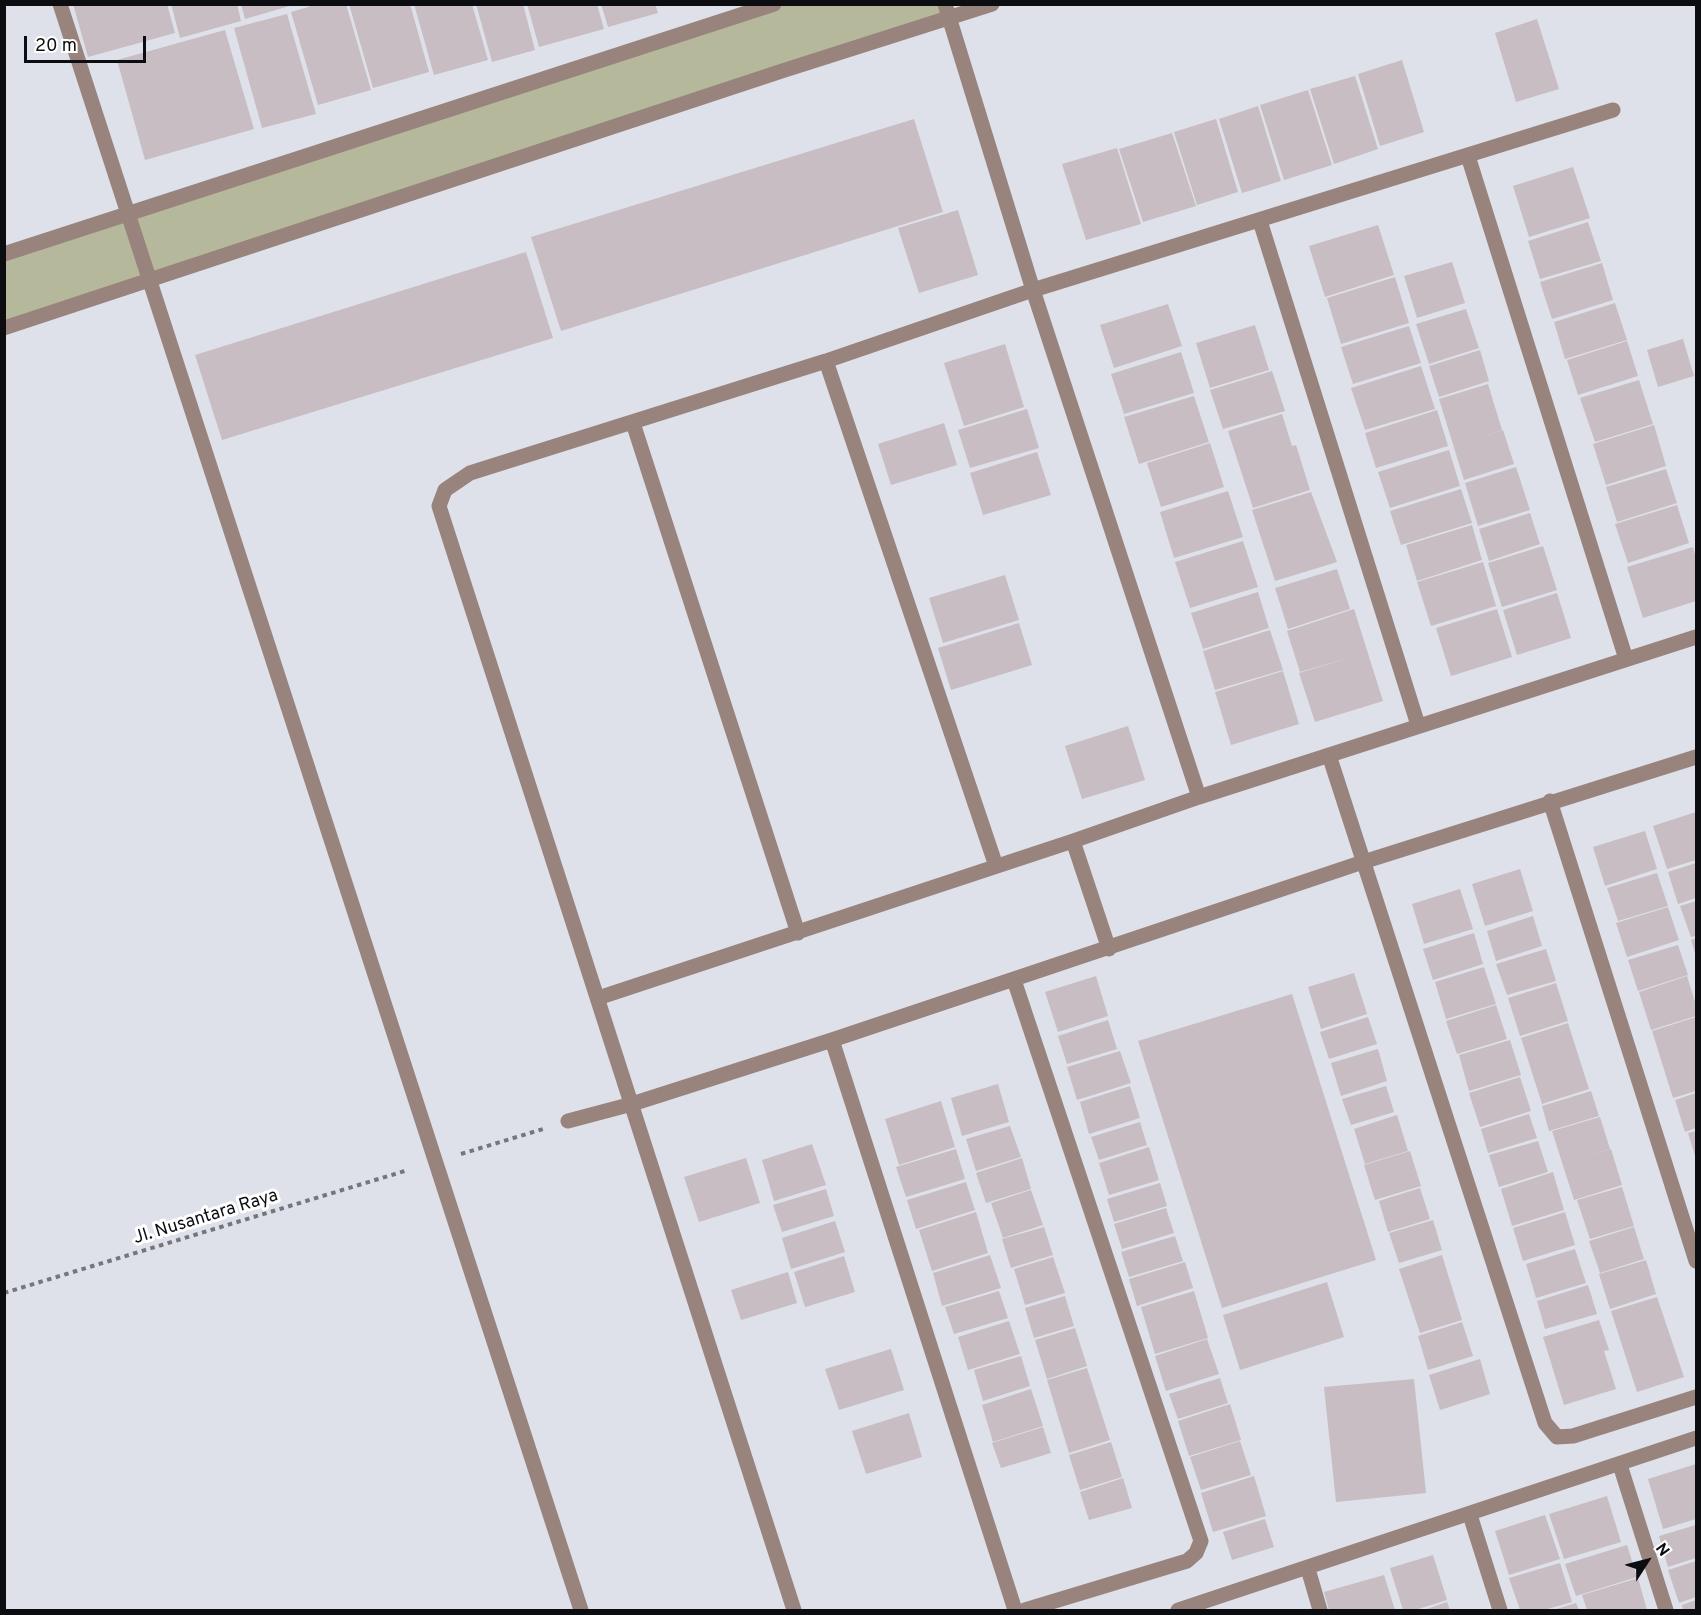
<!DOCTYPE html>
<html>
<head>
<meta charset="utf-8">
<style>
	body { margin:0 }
	#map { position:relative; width:1701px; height:1615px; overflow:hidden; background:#dee1ea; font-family:Overpass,sans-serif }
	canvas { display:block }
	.frame { position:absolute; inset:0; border:6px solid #0c0d10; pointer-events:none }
	.north { position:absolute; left:1617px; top:1531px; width:60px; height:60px; -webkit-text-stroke:4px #fff; paint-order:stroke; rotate:54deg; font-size:16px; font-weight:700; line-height:24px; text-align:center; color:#0c0d10 }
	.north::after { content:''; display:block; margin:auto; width:21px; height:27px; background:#0c0d10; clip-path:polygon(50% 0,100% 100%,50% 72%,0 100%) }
	.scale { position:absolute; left:24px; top:36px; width:122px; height:27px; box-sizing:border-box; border:3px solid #0c0d10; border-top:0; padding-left:8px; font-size:18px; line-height:21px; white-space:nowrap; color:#0c0d10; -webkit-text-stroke:4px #fff; paint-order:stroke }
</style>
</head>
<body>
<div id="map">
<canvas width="1701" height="1615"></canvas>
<div class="frame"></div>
<div class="north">N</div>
<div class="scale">20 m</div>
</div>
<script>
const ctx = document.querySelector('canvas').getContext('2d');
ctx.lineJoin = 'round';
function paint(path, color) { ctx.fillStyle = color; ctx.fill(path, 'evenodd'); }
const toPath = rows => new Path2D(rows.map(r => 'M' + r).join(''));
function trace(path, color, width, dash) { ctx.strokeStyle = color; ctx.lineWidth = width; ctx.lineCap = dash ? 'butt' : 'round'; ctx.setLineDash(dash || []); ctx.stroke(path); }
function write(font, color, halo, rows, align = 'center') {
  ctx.font = font + ' Overpass,sans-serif'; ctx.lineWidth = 6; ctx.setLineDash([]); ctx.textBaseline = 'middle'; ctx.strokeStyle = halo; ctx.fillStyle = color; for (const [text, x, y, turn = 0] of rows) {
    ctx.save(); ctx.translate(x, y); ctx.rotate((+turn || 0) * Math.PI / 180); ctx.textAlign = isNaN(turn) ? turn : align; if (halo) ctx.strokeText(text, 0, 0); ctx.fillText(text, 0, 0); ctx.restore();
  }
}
const green = toPath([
	[784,5,945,5,950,18,5,328,4,254]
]);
const building = toPath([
	[73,4,167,4,175,33,88,57],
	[171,4,237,4,241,21,180,38],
	[241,4,293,4,293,5,245,19],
	[318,4,346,4,371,90,318,105,291,12],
	[349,4,410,4,429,72,373,88],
	[414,4,472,4,488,60,434,75],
	[476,4,523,4,535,50,492,62],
	[527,4,597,4,604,29,539,47],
	[601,4,655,4,658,13,608,27],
	[287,14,316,114,262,128,234,28],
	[1537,19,1559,89,1516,102,1495,33],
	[225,30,254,129,145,160,117,60],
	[1402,60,1424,132,1380,146,1358,74],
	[1355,76,1378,149,1334,164,1310,89],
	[1308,90,1332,165,1284,180,1260,105],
	[1258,106,1281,181,1242,193,1219,119],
	[914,119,943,212,561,331,531,237],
	[1216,119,1238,192,1197,205,1174,132],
	[1172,133,1196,206,1143,222,1119,149],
	[1117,148,1141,224,1086,240,1062,164],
	[1573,167,1590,218,1529,237,1513,186],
	[958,210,978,275,919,293,898,228],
	[1588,222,1601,261,1540,279,1528,241],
	[1378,225,1394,275,1325,297,1309,246],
	[526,252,553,338,222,440,195,355],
	[1452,262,1465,303,1417,318,1404,276],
	[1602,263,1613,300,1552,319,1540,282],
	[1395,277,1409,323,1341,344,1327,298],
	[1615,303,1627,340,1565,359,1554,322],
	[1168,304,1182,346,1114,368,1100,325],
	[1466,309,1479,348,1429,364,1416,324],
	[1255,325,1269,370,1210,388,1196,343],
	[1409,326,1421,363,1353,384,1341,347],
	[1683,339,1694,376,1658,387,1647,350],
	[1627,341,1638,376,1578,395,1567,360],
	[1005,344,1024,407,964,426,944,363],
	[1480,350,1489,381,1439,397,1429,366],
	[1181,352,1194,393,1124,414,1111,374],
	[1421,366,1435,409,1365,430,1351,388],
	[1272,371,1285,411,1223,429,1210,390],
	[1639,380,1653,424,1595,442,1580,398],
	[1488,384,1502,430,1479,438,1503,430,1514,464,1464,480,1439,399],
	[1194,396,1209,442,1139,464,1124,417],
	[1027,409,1039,448,970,468,958,430],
	[1437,410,1448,446,1376,468,1365,433],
	[1282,414,1292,446,1296,445,1310,490,1253,508,1228,431],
	[944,423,957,465,891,485,878,444],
	[1654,425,1666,466,1606,485,1593,444],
	[1210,443,1224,487,1161,507,1147,463],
	[1449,450,1460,486,1390,508,1378,472],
	[1037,452,1051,495,983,515,970,473],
	[1516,467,1530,510,1478,526,1465,483],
	[1666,469,1677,503,1617,522,1606,487],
	[1461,489,1472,523,1401,545,1390,511],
	[1228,491,1243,537,1174,558,1160,512],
	[1311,492,1337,562,1275,581,1252,510],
	[1677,505,1689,543,1628,563,1615,524],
	[1530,513,1540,544,1489,561,1479,529],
	[1472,525,1482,560,1417,581,1406,545],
	[1243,541,1258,587,1190,608,1175,562],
	[1543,546,1557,590,1502,607,1488,563],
	[1693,547,1696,559,1696,601,1643,618,1627,567],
	[1483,562,1496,606,1431,626,1417,582],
	[1337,569,1350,609,1288,629,1275,588],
	[1005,575,1019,620,943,643,929,598],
	[1258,592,1269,628,1203,649,1191,613],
	[1557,593,1571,638,1517,655,1503,610],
	[1354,609,1383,701,1315,722,1299,673,1359,655,1300,672,1287,631],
	[1497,609,1512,657,1451,676,1436,628],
	[1019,623,1032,665,951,690,938,648],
	[1270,630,1283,670,1215,690,1203,651],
	[1283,671,1299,724,1231,745,1215,692],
	[1128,726,1145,780,1082,799,1065,746],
	[1696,812,1696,860,1667,869,1653,826],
	[1645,831,1657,869,1605,886,1593,847],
	[1696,863,1696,898,1678,904,1668,872],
	[1520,869,1533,911,1485,926,1472,884],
	[1657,873,1668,906,1618,921,1607,888],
	[1460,889,1473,929,1424,944,1412,904],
	[1696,901,1696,936,1691,937,1680,906],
	[1668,907,1679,940,1627,957,1616,923],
	[1533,916,1542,946,1496,961,1487,931],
	[1474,933,1483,964,1433,980,1423,949],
	[1696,938,1696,956,1691,940],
	[1678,945,1688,975,1638,991,1628,960],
	[1546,949,1556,981,1507,995,1496,964],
	[1484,967,1496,1004,1446,1019,1435,982],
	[1354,973,1367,1014,1321,1029,1308,987],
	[1096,976,1108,1016,1058,1032,1045,992],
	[1687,976,1696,1005,1696,1016,1651,1030,1639,992],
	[1556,983,1568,1021,1520,1036,1508,998],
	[1292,994,1376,1260,1222,1308,1138,1041],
	[1496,1005,1507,1039,1457,1054,1446,1021],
	[1368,1017,1377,1044,1329,1059,1320,1032],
	[1696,1017,1696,1091,1673,1098,1652,1031],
	[1108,1020,1117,1049,1067,1064,1058,1036],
	[1568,1023,1589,1089,1542,1104,1521,1038],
	[1510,1040,1521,1075,1469,1091,1459,1055],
	[1378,1049,1387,1081,1341,1096,1331,1063],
	[1120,1051,1131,1083,1077,1100,1067,1067],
	[1520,1077,1531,1111,1480,1127,1469,1093],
	[998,1084,1009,1122,962,1136,951,1098],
	[1130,1086,1140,1118,1089,1134,1080,1102],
	[1386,1086,1394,1112,1351,1125,1342,1099],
	[1591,1091,1599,1116,1549,1131,1542,1106],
	[1696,1093,1696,1128,1685,1132,1675,1100],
	[941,1101,955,1147,899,1165,885,1119],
	[1529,1114,1537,1138,1488,1153,1481,1129],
	[1397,1115,1408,1151,1365,1164,1354,1129],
	[1600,1117,1610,1149,1587,1156,1611,1149,1622,1185,1574,1200,1552,1131],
	[1140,1122,1147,1145,1099,1160,1091,1137],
	[1010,1126,1021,1157,976,1171,966,1139],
	[1696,1131,1696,1159,1688,1133],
	[1538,1141,1548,1172,1499,1187,1489,1155],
	[812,1144,826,1185,774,1201,762,1160],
	[1149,1147,1159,1180,1109,1195,1099,1163],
	[956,1149,965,1179,906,1197,896,1167],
	[1410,1151,1421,1186,1375,1200,1364,1165],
	[746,1158,760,1203,699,1222,684,1177],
	[1022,1158,1031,1189,986,1203,976,1173],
	[1553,1172,1564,1210,1512,1226,1501,1189],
	[966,1182,975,1210,916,1229,907,1200],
	[1160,1183,1167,1206,1114,1222,1107,1199],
	[1622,1187,1634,1226,1590,1239,1577,1200],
	[1420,1188,1430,1219,1388,1232,1379,1201],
	[826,1189,834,1216,782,1232,773,1205],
	[1031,1190,1043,1225,1003,1238,991,1203],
	[1166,1208,1174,1233,1122,1249,1114,1224],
	[976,1212,988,1253,932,1271,919,1230],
	[1565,1212,1575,1245,1523,1261,1513,1228],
	[1433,1220,1442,1250,1399,1263,1389,1233],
	[835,1221,845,1252,791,1269,782,1238],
	[1044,1227,1053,1255,1011,1268,1002,1239],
	[1634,1227,1644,1259,1600,1273,1589,1241],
	[1175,1236,1183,1261,1129,1277,1121,1252],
	[1575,1249,1586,1283,1536,1298,1526,1264],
	[990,1255,1001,1288,942,1306,933,1273],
	[1442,1255,1462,1320,1420,1333,1399,1269],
	[844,1256,855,1292,805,1307,794,1272],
	[1053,1257,1065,1293,1025,1305,1014,1269],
	[1646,1260,1656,1294,1610,1309,1599,1274],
	[1185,1262,1193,1288,1137,1306,1129,1279],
	[788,1272,797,1303,741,1320,731,1290],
	[1327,1282,1344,1337,1240,1370,1223,1315],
	[1588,1285,1597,1314,1545,1329,1537,1301],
	[999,1291,1008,1318,954,1334,945,1307],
	[1194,1291,1208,1338,1155,1354,1141,1307],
	[1065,1296,1074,1326,1034,1338,1025,1308],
	[1657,1297,1684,1377,1637,1392,1611,1311],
	[1599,1320,1609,1350,1604,1351,1616,1389,1564,1405,1543,1337],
	[1009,1321,1020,1354,968,1370,958,1337],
	[1462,1322,1473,1356,1428,1370,1418,1336],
	[1075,1328,1087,1366,1047,1379,1035,1340],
	[1207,1339,1219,1374,1166,1391,1155,1356],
	[891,1349,904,1390,839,1410,825,1369],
	[1021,1356,1030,1386,983,1401,974,1370],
	[1480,1359,1490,1394,1440,1410,1429,1375],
	[1087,1368,1110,1440,1069,1453,1047,1380],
	[1220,1378,1228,1403,1178,1419,1169,1394],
	[1414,1379,1426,1493,1336,1502,1324,1387],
	[1031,1389,1043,1426,993,1442,982,1405],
	[1230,1404,1241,1440,1189,1456,1178,1421],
	[909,1413,922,1457,866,1474,852,1431],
	[1043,1427,1051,1453,1001,1468,992,1443],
	[1240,1441,1251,1475,1201,1490,1190,1457],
	[1111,1442,1122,1477,1080,1490,1069,1455],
	[1696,1464,1696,1519,1663,1529,1648,1479],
	[1254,1476,1266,1516,1213,1532,1201,1493],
	[1123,1478,1132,1508,1089,1520,1080,1492],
	[1607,1496,1621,1542,1564,1559,1549,1514],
	[1545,1515,1560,1559,1509,1575,1495,1531],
	[1265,1519,1274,1547,1232,1560,1223,1532],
	[1696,1525,1696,1558,1668,1567,1659,1536],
	[1627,1545,1637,1577,1576,1596,1565,1564],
	[1433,1555,1447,1600,1415,1610,1403,1610,1390,1568],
	[1696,1561,1696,1597,1679,1603,1668,1570],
	[1560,1563,1572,1602,1544,1610,1520,1610,1509,1578],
	[1384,1575,1395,1610,1329,1610,1324,1592],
	[1638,1578,1647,1610,1587,1610,1582,1595],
	[1696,1600,1696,1610,1683,1610,1682,1605],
	[1447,1602,1450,1610,1424,1610],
	[1576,1603,1579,1610,1553,1610]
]);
const path = toPath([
	[461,1154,543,1129],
	[4,1293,408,1170]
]);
const minor = toPath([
	[60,4,581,1610],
	[1468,156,1626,659],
	[1260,221,1418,725],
	[4,254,774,4],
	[4,328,782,71,992,4],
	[826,361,996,866],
	[633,423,798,933],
	[1329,755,1545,1423,1557,1437,1573,1436,1696,1397],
	[1199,797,1696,637],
	[1550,801,1696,1261],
	[1073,841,1109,949],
	[1014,980,1201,1541,1196,1553,1187,1561,1025,1610],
	[598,998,1073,841,1199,797,1033,290,945,4],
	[832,1040,1015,1610],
	[568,1121,632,1104,832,1040,1363,862,1696,757],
	[1620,1465,1666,1610],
	[1470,1515,1500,1610],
	[1308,1569,1320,1610],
	[794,1610,439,506,445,490,470,473,826,361,1033,290,1613,110],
	[1178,1610,1696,1438]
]);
const streetNames = [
	["Jl. Nusantara Raya",206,1218,-17]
];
paint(green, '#b5b89b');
paint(building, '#c7bdc2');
trace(path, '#74767c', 4, [4.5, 4.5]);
trace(minor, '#98837d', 15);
write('18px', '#0c0d10', '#fff', streetNames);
</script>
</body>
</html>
